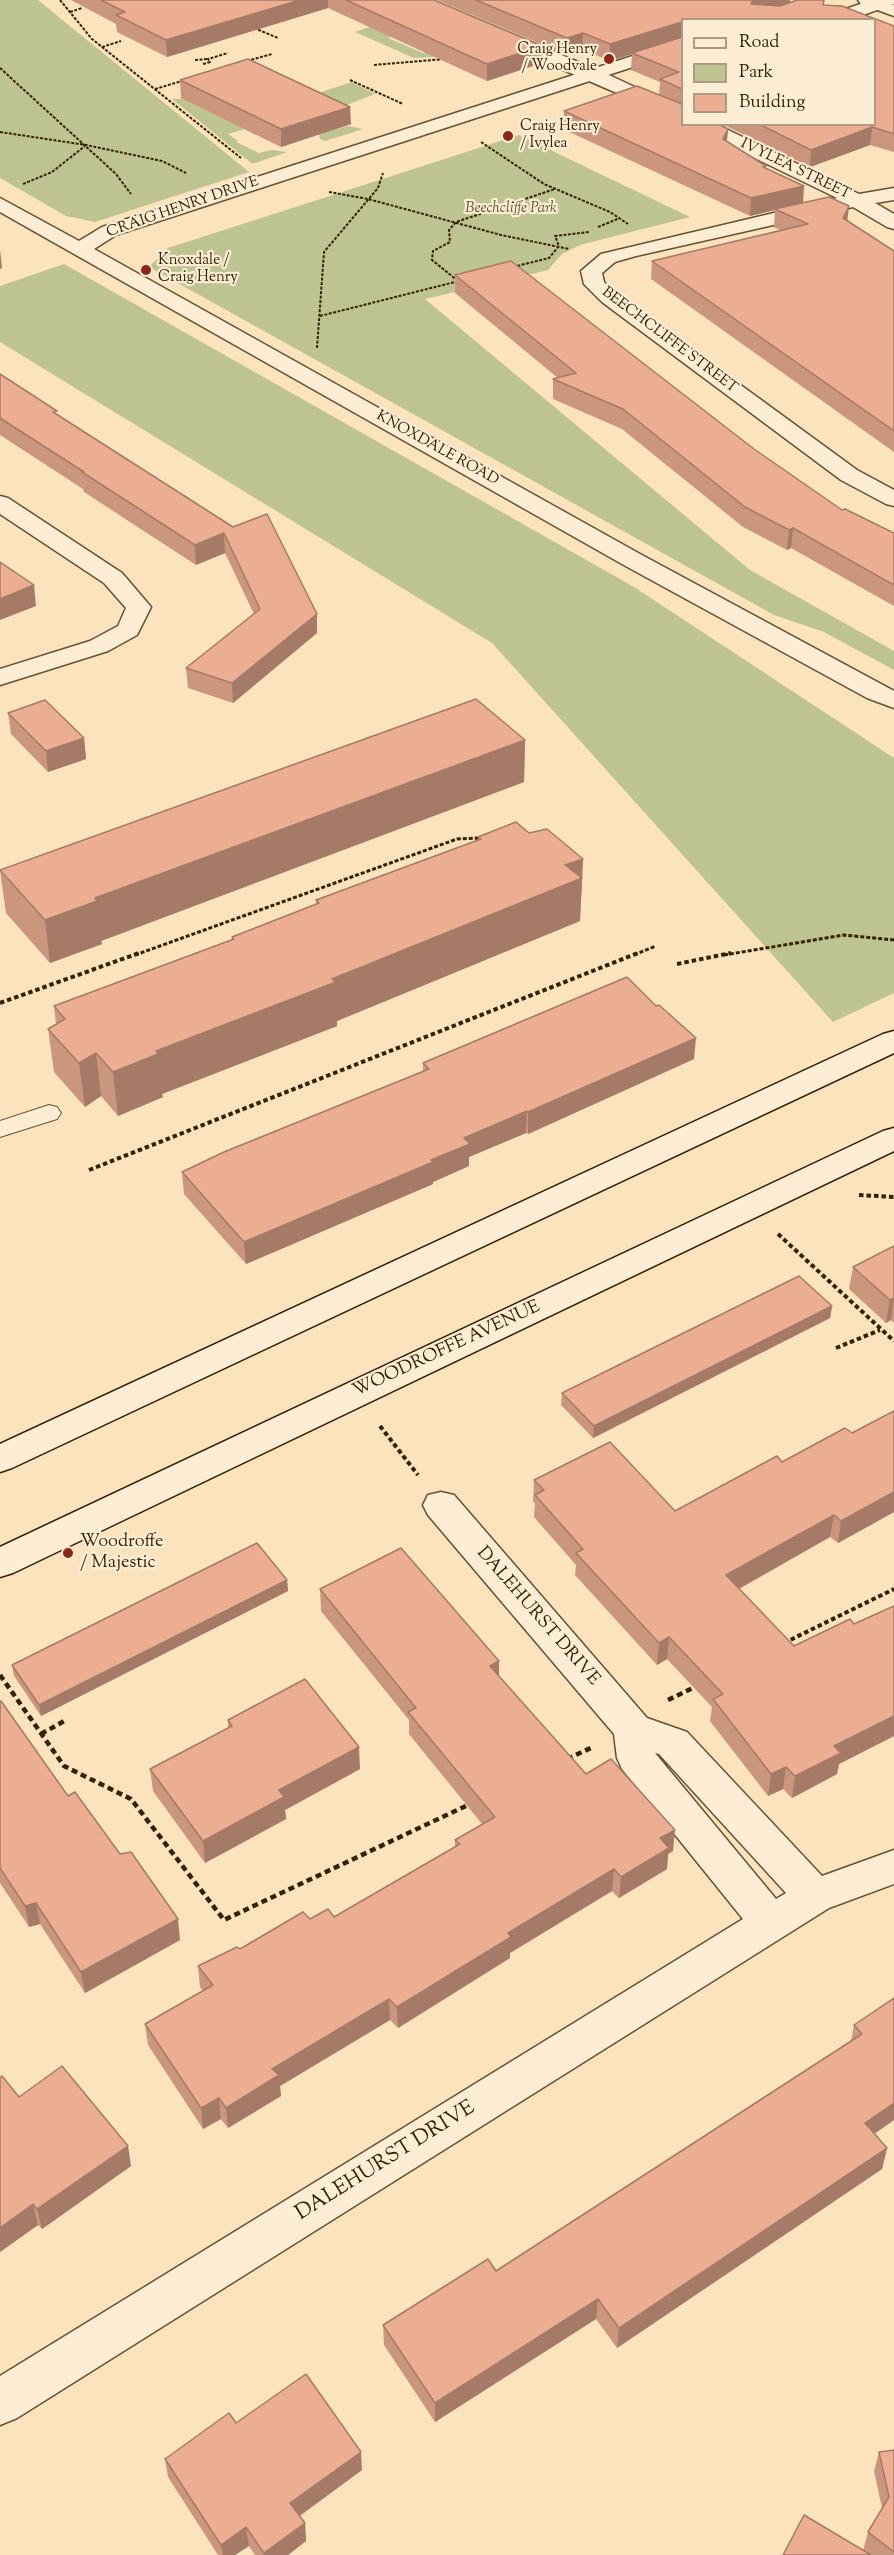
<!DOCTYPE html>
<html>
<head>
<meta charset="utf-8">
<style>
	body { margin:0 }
	#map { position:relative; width:894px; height:2555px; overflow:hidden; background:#fae3bd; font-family:"Sorts Mill Goudy",serif }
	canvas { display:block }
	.legend { position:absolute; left:681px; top:18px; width:195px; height:108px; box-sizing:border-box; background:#fcedd4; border:2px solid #ac9b80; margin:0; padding:8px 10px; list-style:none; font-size:18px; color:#342002 }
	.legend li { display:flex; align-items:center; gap:12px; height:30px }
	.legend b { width:30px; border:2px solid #ac9b80 }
</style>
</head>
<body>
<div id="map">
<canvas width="894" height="2555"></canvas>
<ul class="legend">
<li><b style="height:8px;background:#fcedd4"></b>Road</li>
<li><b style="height:16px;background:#bec491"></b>Park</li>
<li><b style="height:16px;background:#ecae92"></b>Building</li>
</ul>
</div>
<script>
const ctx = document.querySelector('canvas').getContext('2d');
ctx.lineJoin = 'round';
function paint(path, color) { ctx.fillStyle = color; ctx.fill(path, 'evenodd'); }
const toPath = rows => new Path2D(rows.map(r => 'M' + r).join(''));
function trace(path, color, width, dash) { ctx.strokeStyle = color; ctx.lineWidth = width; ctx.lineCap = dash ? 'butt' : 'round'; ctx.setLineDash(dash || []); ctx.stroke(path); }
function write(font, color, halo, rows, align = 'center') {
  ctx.font = font + ' "Sorts Mill Goudy",serif'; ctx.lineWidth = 4.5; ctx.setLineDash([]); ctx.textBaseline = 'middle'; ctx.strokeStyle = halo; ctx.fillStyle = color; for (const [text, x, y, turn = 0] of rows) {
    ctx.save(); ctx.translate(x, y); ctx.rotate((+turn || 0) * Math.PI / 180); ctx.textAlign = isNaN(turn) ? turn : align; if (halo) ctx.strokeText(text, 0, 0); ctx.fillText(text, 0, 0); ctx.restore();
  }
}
const green = toPath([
	[0,0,38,0,249,172,95,222,66,216,0,178],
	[386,21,398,34,388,38,423,53,430,51,454,56,414,58,355,32],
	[352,82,375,94,313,118,337,129,348,126,363,129,325,141,320,139,319,133,269,131,255,135,245,129,228,134,238,141,236,142,259,153,272,150,287,152,255,163,251,163,172,99,312,95],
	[519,135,690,217,580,245,562,254,548,270,425,299,750,570,894,651,894,670,824,632,774,615,149,267,168,248],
	[64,264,634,587,894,758,894,993,833,1022,492,643,0,342,0,286]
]);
const pathFar3 = toPath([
	[60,0,92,39,241,158],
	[70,12,82,8],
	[254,28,278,38],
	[102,47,121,41],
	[195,60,208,59],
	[247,61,272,54],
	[203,64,210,62,208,59,228,53],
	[374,65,445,59],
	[0,68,116,174,131,194],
	[350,80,403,104],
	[155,89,182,81],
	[0,132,86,145,162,161,186,173],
	[481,142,544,184,610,212,628,224],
	[23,184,52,172,85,146],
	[329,192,368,199,501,235,569,249],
	[598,227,620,218],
	[513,267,549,258,559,246,555,236,589,232],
	[458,281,432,260,433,251,450,242,449,230,456,222,555,189],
	[320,316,459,281],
	[317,348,324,252,378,188,383,173]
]);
const pathFar2 = toPath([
	[135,955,457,839,480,838],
	[634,955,656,946],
	[724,955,844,935,894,940]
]);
const pathFar1 = toPath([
	[677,964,731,953],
	[0,1003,139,953],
	[89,1170,638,953],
	[859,1195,894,1197],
	[778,1234,894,1341],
	[836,1348,880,1330],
	[380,1426,418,1475],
	[784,1643,894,1589]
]);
const path = toPath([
	[0,1675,64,1766,131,1799,224,1920,470,1804],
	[668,1700,697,1686],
	[41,1734,66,1720],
	[567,1759,593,1747]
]);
const service = toPath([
	[49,1105,57,1107,61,1113,57,1119,0,1137,0,1121,49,1105]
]);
const minor = toPath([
	[407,0,431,0,609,75,682,109,682,121,410,4,407,0],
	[858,0,882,0,894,5,894,16,861,4,858,0],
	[691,124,716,124,859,194,894,188,894,200,875,203,894,214,894,229,887,227,853,207,636,256,615,262,602,273,604,282,616,294,857,470,894,490,894,506,886,504,841,480,602,302,584,284,581,271,601,254,837,198,693,128,691,124],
	[0,496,8,498,122,573,151,607,137,635,108,651,0,685,0,669,90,641,118,626,126,608,104,583,0,514,0,496],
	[441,1492,454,1495,647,1718,687,1732,822,1876,894,1850,894,1884,829,1908,17,2418,0,2425,0,2376,743,1919,622,1769,617,1758,614,1734,428,1515,423,1505,428,1495,441,1492],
	[655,1753,659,1754,786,1893,776,1899,655,1753]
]);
const tertiary = toPath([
	[872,0,894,0,894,4,849,20,823,20,825,16,872,0],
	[682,40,682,51,116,235,94,249,640,554,894,691,894,708,867,698,622,564,0,212,0,198,79,241,102,227,682,40]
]);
const secondary = toPath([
	[894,1031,894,1053,12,1468,0,1472,0,1444,883,1034,894,1031],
	[894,1128,894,1151,13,1573,0,1577,0,1547,883,1131,894,1128]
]);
const wall = toPath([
	[71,0,434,0,542,46,542,63,487,81,328,8,167,57,117,32,116,24],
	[437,0,790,0,790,2,779,6,824,0,824,5,894,26,894,152,870,145,810,167,722,124,874,124,682,20,682,124,728,129,727,141,766,168,803,203,847,221,894,251,894,452,651,279,652,261,780,230,774,227,775,210,750,216,563,129,564,111,659,95,660,82,631,70,632,54,610,61,582,49,567,55],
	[180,80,351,124,281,147,181,98],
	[455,275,754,449,842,510,894,533,894,606,791,548,787,550,743,527,622,429,553,399,553,379,558,378,455,293],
	[0,374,58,415,233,527,317,633,233,703,188,688,186,668,254,614,225,553,196,565,84,492,83,489,0,435],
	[8,713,84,738,86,759,48,772,11,734],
	[525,740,524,782,101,941,102,944,50,963,6,913,0,870],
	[529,833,583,859,580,921,337,1021,337,1026,162,1094,163,1097,118,1116,101,1096,85,1107,54,1072,48,1029,56,1024,54,1006,232,940,232,937,316,905,316,900,478,840,478,837],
	[694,1059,528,1134,526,1133,469,1157,469,1166,433,1182,433,1184,246,1264,184,1194,182,1172,423,1072,423,1063],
	[894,1246,894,1323,891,1320,886,1323,849,1289,853,1267],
	[832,1306,830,1318,593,1438,561,1405,562,1393],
	[894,1411,894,1512,838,1543,830,1537,739,1589,794,1646,894,1736,839,1764,837,1774,792,1798,783,1789,768,1796,710,1721,712,1707,667,1659,657,1665,575,1575,576,1565,534,1517,535,1503,533,1502,534,1480,675,1511,782,1462,852,1433],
	[287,1580,288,1591,41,1716,14,1676,12,1665],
	[320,1589,499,1661,499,1676,586,1774,673,1851,668,1854,667,1869,619,1898,612,1891,510,1953,510,1958,398,2028,390,2020,280,2086,281,2096,228,2128,221,2119,203,2129,148,2045,145,2024,203,1991,200,1987,198,1966,310,1919,334,1917,455,1847,455,1840,482,1824,409,1734,409,1720,321,1611],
	[0,1702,68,1796,180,1940,85,1993,40,1924,29,1927,0,1883],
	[228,1720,360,1769,285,1810,286,1819,205,1863,153,1791,150,1769,228,1728],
	[894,1998,894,2120,874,2134,887,2148,882,2169,617,2348,596,2319,435,2422,384,2345,383,2325,496,2271,851,2041,854,2025],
	[19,2097,131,2166,42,2229,38,2225,0,2252],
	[236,2423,362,2470,300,2516,305,2523,306,2541,288,2555,255,2555,249,2546,235,2555,218,2555,168,2477,165,2459],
	[894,2450,894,2555,783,2555,863,2551,868,2532,882,2508,874,2471,879,2452]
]);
const shadedWall = toPath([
	[300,0,328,0,328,8,167,57,166,40],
	[753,0,790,0,790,2,753,14,751,4],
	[682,22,682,38,632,53,632,54,610,61,610,44],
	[583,33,582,49,567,55,567,38],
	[542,46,542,63,487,81,487,64],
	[350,107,351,124,281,147,281,129],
	[872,127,870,145,810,167,811,150],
	[728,129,726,147,723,139],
	[804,186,803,204,775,209,775,210,750,216,751,198],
	[849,206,847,224,843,218],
	[0,250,2,268,0,269],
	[793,528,791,548,787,550,789,530],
	[224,533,225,553,196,565,195,545],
	[34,585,36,606,0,620,0,599],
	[317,614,317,633,233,703,232,683],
	[84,738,86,759,48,772,46,751],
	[525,740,524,782,101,941,102,944,50,963,45,920,95,898],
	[583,859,580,921,337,1021,337,1026,162,1094,163,1097,118,1116,113,1072,156,1051,332,979,565,865],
	[696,1038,694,1059,528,1134,528,1112],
	[96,1053,101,1096,85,1107,79,1063],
	[527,1111,526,1133,469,1157,469,1166,433,1182,433,1184,246,1264,244,1242,431,1160,464,1138],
	[894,1298,891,1320,886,1323,890,1300],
	[832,1306,830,1318,593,1438,594,1426],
	[894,1492,894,1512,838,1543,841,1521],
	[834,1515,830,1537,724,1597,726,1575],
	[287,1580,288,1591,41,1716,39,1705],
	[669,1637,667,1659,657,1665,659,1643],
	[499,1661,499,1683,490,1666],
	[894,1716,894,1736,839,1764,837,1774,792,1798,795,1776,834,1746],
	[359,1747,360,1769,285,1810,286,1819,205,1863,203,1841,279,1790],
	[786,1767,783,1789,768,1796,771,1774],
	[675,1830,673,1851,668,1854,667,1869,619,1898,621,1877,660,1838],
	[614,1869,612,1891,510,1953,510,1958,398,2028,397,2007,508,1933],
	[36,1903,40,1924,29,1927,25,1906],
	[178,1919,180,1940,85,1993,81,1972],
	[389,1999,390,2020,280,2086,281,2096,228,2128,226,2108,272,2069],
	[219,2098,221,2119,203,2129,201,2108],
	[894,2103,894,2120,861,2143,865,2123],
	[128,2146,131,2166,42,2229,37,2209],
	[887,2148,882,2169,617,2348,619,2328],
	[33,2204,38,2225,0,2252,0,2228],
	[598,2299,596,2319,435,2422,435,2403],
	[361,2452,362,2470,292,2521,290,2503],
	[305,2523,306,2541,288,2555,264,2555,264,2553],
	[246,2527,249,2546,235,2555,223,2555,221,2545]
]);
const building = toPath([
	[101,0,300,0,166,40,116,15,125,12,101,0],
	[346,0,434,0,542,46,487,64,346,0],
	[476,0,753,0,751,4,780,6,797,0,824,0,823,5,842,6,894,26,894,134,872,127,811,150,759,124,874,124,874,20,682,20,682,22,610,44,583,33,567,38,476,0],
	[682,37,682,89,660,79,679,72,632,53,682,37],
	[248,59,350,107,281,129,180,80,248,59],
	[637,86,682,104,682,124,718,124,728,129,723,139,766,166,763,167,804,186,751,198,564,111,637,86],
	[829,197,849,206,843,218,894,251,894,431,652,261,808,224,775,209,829,197],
	[511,261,754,449,842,510,845,509,894,533,894,585,793,528,789,530,745,507,623,409,553,379,576,373,455,275,511,261],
	[0,374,57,411,53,412,233,527,267,514,317,614,232,683,186,668,260,609,224,533,195,545,82,472,84,472,0,418,0,374],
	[0,562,34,585,0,599,0,562],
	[476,699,525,740,95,898,97,901,45,920,0,870,476,699],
	[45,700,84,738,46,751,8,713,45,700],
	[516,822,529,833,547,829,583,859,565,865,582,878,332,979,336,982,156,1051,158,1054,113,1072,96,1053,79,1063,48,1029,65,1019,54,1006,234,939,232,937,319,903,316,900,481,839,478,837,516,822],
	[627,977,656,1006,659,1005,696,1038,528,1112,527,1111,464,1138,470,1144,431,1160,433,1162,244,1242,182,1172,224,1152,429,1069,423,1063,627,977],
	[894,1246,894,1298,890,1300,853,1267,894,1246],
	[799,1276,832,1306,594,1426,562,1393,799,1276],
	[894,1411,894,1492,841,1521,834,1515,726,1575,794,1646,850,1619,854,1624,894,1606,894,1716,834,1746,841,1753,795,1776,786,1767,771,1774,713,1699,723,1694,669,1637,659,1643,576,1553,583,1549,535,1495,544,1490,534,1480,610,1442,675,1511,777,1456,782,1462,845,1428,852,1433,894,1411],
	[257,1543,287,1580,39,1705,12,1665,257,1543],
	[401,1548,499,1661,490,1666,586,1774,611,1759,675,1830,660,1838,669,1848,621,1877,614,1869,508,1933,511,1937,397,2007,389,1999,272,2069,279,2075,226,2108,219,2098,201,2108,145,2024,213,1985,198,1966,237,1947,240,1949,303,1912,310,1919,328,1909,334,1917,460,1844,455,1840,495,1817,408,1712,416,1708,320,1589,401,1548],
	[305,1679,359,1747,279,1790,284,1797,203,1841,150,1769,232,1726,228,1720,305,1679],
	[1,1701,68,1796,75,1792,120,1854,131,1852,178,1919,81,1972,36,1903,25,1906,0,1868,0,1702,1,1701],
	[894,1998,894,2103,865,2123,887,2148,619,2328,598,2299,435,2403,383,2325,488,2259,496,2271,862,2034,854,2025,894,1998],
	[62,2066,128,2146,37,2209,33,2204,0,2228,0,2078,2,2076,19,2097,62,2066],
	[306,2374,361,2452,290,2503,305,2523,264,2553,246,2527,221,2545,165,2459,229,2413,236,2423,306,2374],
	[894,2450,894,2552,868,2532,889,2497,879,2452,894,2450],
	[804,2515,871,2555,783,2555,804,2515]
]);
const markers = [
	[609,59,6,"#8f2418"],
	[508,136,6,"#8f2418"],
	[146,270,6,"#8f2418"],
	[68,1553,6,"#8f2418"]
];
const farPoinames = [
	["Craig Henry",597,50,"right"],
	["/ Woodvale",597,67,"right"],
	["Craig Henry",520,127],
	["/ Ivylea",520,144],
	["Knoxdale /",158,261],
	["Craig Henry",158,278]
];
const farStreetnames = [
	["IVYLEA STREET",795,170,26],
	["CRAIG HENRY DRIVE",183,208,-19],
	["BEECHCLIFFE STREET",669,341,37],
	["KNOXDALE ROAD",437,449,29]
];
const farParknames = [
	["Beechcliffe Park",511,209]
];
const streetNames = [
	["WOODROFFE AVENUE",447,1350,-25],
	["DALEHURST DRIVE",537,1617,49]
];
const poiNames = [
	["Woodroffe",80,1543],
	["/ Majestic",80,1564]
];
const nearStreetnames = [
	["DALEHURST DRIVE",386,2162,-32]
];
paint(green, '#bec491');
trace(service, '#665131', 2);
trace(minor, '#665131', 3);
trace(tertiary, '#665131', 3);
trace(secondary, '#342002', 3);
trace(pathFar3, '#342002', 2, [3, 1.5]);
trace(pathFar2, '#342002', 3, [4, 2]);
trace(pathFar1, '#342002', 4, [4.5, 3]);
trace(path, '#342002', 4.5, [6, 4]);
paint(service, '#fcedd4');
paint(minor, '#fcedd4');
paint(tertiary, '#fcedd4');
paint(secondary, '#fcedd4');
paint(wall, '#cb967e');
paint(shadedWall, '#a57a66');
paint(building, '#ecae92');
trace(building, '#a57a66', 1.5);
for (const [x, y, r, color] of markers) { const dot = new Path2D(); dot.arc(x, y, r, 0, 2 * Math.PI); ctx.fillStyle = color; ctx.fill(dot); trace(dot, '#fcedd4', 2); }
write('15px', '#342002', '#fcedd4', farPoinames, 'left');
write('15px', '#342002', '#fcedd4', farStreetnames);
write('italic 15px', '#5d512d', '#fcedd4', farParknames);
write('18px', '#342002', '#fcedd4', streetNames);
write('18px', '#342002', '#fcedd4', poiNames, 'left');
write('21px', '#342002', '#fcedd4', nearStreetnames);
</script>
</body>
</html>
